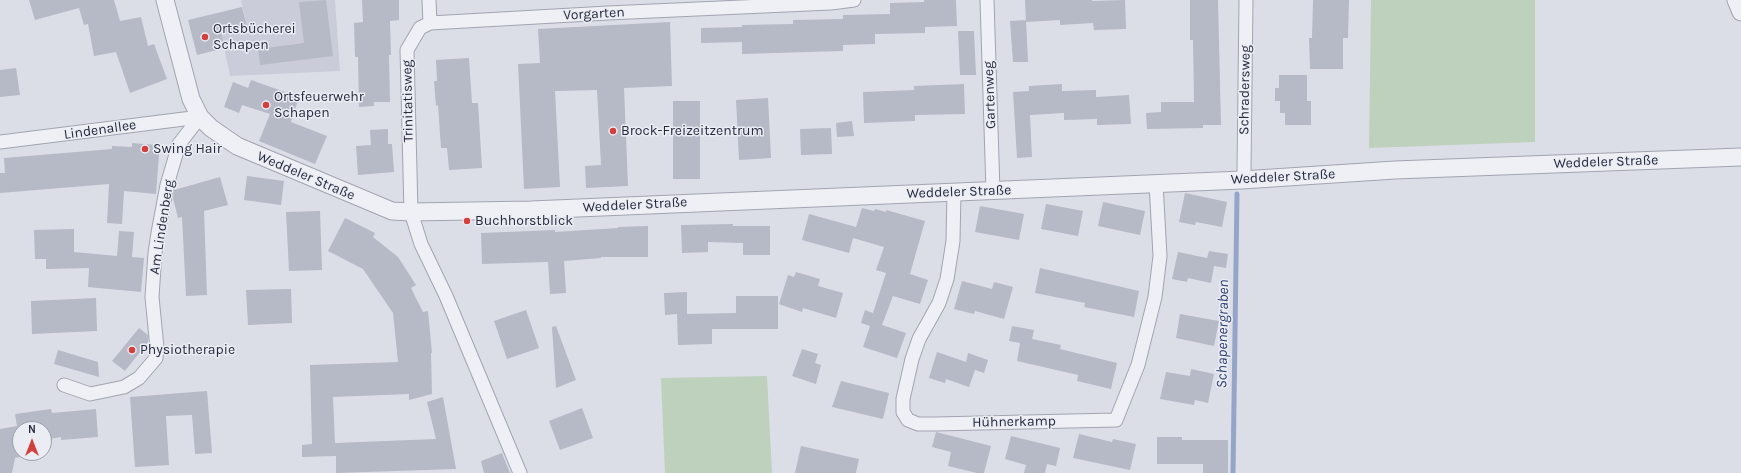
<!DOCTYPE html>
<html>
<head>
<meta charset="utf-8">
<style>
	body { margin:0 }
	#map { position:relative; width:1741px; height:473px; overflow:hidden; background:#dcdee7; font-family:Karla,sans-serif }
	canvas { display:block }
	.north { position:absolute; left:12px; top:421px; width:40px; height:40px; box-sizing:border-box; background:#ebedf4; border:1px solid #9c9fab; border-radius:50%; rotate:0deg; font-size:11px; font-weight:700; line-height:16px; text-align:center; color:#252a3d }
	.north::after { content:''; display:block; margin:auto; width:14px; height:18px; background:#d1403c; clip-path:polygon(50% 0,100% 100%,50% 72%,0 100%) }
</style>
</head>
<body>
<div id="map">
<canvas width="1741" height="473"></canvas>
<div class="north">N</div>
</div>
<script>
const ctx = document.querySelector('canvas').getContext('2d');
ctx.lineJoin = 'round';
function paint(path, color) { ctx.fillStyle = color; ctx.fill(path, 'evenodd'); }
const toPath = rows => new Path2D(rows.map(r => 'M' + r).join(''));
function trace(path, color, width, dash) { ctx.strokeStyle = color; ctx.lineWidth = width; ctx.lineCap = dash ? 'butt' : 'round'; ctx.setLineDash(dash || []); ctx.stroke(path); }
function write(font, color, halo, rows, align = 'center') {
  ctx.font = font + ' Karla,sans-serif'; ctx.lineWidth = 3; ctx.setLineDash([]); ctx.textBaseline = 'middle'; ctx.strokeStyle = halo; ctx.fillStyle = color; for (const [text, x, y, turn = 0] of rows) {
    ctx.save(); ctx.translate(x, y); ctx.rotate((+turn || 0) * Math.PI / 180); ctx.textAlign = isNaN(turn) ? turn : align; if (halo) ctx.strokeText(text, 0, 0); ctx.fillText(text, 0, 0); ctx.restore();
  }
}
const built = toPath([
	[241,0,335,0,340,71,230,76,221,33,247,27]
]);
const green = toPath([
	[1371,0,1535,0,1535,142,1369,148],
	[767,376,772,473,665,473,661,378]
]);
const stream = toPath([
	[1233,473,1237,194]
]);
const building = toPath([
	[29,0,114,0,120,21,141,17,148,46,154,44,167,79,130,93,116,52,94,56,88,24,84,25,79,8,35,20],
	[326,0,333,56,260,65,258,49,304,43,299,2],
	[362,0,399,0,399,20,390,21,391,55,389,55,390,102,374,102,374,106,359,107,358,57,355,57,354,23,363,22],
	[924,0,956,0,957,26,925,27,925,33,875,34,875,44,843,45,843,51,742,54,742,42,701,43,701,28,742,27,742,25,793,24,793,20,843,19,843,15,890,14,890,3,924,2],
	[1025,0,1092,0,1092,1,1125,0,1126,29,1094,30,1093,23,1060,25,1060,20,1026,22],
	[1190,0,1218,0,1221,125,1203,125,1203,128,1147,129,1146,113,1161,112,1161,102,1194,102,1193,40,1190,40],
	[1313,0,1349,0,1348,38,1343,38,1343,69,1310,69,1309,38,1312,38],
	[242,7,247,27,221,33,225,48,197,55,188,20],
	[1026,20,1028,62,1013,62,1010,21],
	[670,22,672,86,624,88,628,186,586,188,585,166,601,165,597,90,555,91,560,187,524,189,518,64,540,63,538,29],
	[958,31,974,31,976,75,960,75],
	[469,58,472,103,478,103,482,168,449,170,447,148,441,148,438,105,436,106,434,81,437,81,436,60],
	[16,68,20,95,0,97,0,70],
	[1279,75,1307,75,1307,101,1311,101,1311,125,1285,125,1285,113,1280,113,1280,101,1275,101,1275,88,1279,88],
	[251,80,299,97,291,122,327,136,315,164,259,141,270,114,242,105,239,113,224,107,233,82,248,88],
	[964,84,965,114,915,115,915,121,864,123,863,92,914,90,914,86],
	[1062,84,1062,91,1096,90,1096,97,1129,95,1131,124,1097,125,1097,119,1064,120,1064,113,1030,115,1032,157,1017,158,1013,92,1029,91,1029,86],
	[768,98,771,158,739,160,736,100],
	[673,101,700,101,700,179,673,179],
	[852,121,854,136,837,137,836,123],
	[831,128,832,154,801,155,800,129],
	[388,129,388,144,392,144,394,172,358,175,356,146,371,145,370,130],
	[132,143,157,145,159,155,156,194,124,191,122,224,107,223,109,184,0,193,0,173,5,173,4,158,112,149,112,146,132,147],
	[247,176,284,181,281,205,244,200],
	[220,177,228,205,204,211,207,295,186,296,182,217,178,218,173,198,174,190],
	[1185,193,1227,202,1222,227,1196,222,1195,225,1179,222],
	[1103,202,1145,211,1140,235,1098,226],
	[1046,204,1083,211,1078,236,1041,229],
	[980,206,1024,214,1019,240,975,232],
	[862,208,874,211,875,209,886,212,886,210,925,221,910,274,928,280,920,304,893,296,882,325,906,333,897,358,863,347,870,326,861,323,865,310,873,313,886,273,876,270,884,247,853,238,849,253,802,240,809,214,856,227],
	[320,211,322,270,289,271,286,212],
	[345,218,375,233,373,237,398,257,416,285,411,288,423,312,428,311,432,353,431,353,432,394,409,400,409,394,333,397,335,443,436,439,427,402,443,397,456,469,336,473,336,456,302,457,302,445,312,444,310,365,398,362,393,313,363,269,328,251],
	[733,224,733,226,770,226,770,255,743,255,743,243,708,242,708,252,682,253,681,225],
	[648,226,648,257,601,257,601,258,564,261,566,293,550,294,548,262,482,264,481,233,555,230,555,232,618,228,618,227],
	[74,229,74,252,117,256,119,231,134,232,132,257,144,258,141,292,88,287,89,268,46,269,46,259,35,259,34,230],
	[1209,251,1228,254,1226,268,1214,266,1211,283,1188,278,1187,282,1172,279,1178,252,1207,258],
	[1040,268,1139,291,1134,317,1084,307,1085,303,1035,293],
	[796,272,820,279,818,286,843,293,836,318,803,308,802,312,779,304,788,275,794,277],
	[962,281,992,289,994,282,1013,287,1004,319,975,311,974,314,954,309],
	[291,289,292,323,248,325,246,290],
	[687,292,687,314,736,313,736,296,778,296,778,329,712,329,712,344,678,345,677,314,665,315,664,293],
	[96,298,97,331,32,334,31,301],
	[526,310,539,348,507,359,494,321],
	[1180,314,1219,321,1214,346,1176,338],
	[556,326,576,380,556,388,552,327],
	[1012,326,1034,330,1032,339,1061,345,1060,349,1117,363,1111,389,1077,381,1078,375,1017,361,1020,343,1009,341],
	[139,328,148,335,148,342,125,371,112,361],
	[802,349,818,354,815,363,821,365,816,384,792,376],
	[58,350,98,362,99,377,54,364],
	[937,352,966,362,968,353,988,360,984,373,975,370,969,387,946,379,945,383,929,378],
	[1191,369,1214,374,1208,403,1195,400,1194,405,1160,399,1166,372,1190,376],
	[841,381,889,393,883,419,832,407],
	[207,391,212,453,195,454,192,415,166,416,169,465,135,467,130,397],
	[582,408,593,438,560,450,549,421],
	[51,409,52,413,96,409,98,437,61,440,61,437,44,440,44,429,20,429,20,444,18,444,20,457,15,458,12,473,0,473,0,429,17,426,15,414],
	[936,432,991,446,984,473,977,473,948,466,951,452,932,447],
	[1079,434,1112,442,1113,439,1136,444,1130,470,1073,458],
	[1011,436,1060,448,1056,466,1047,464,1045,473,1024,473,1026,465,1005,459],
	[1157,437,1182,437,1182,440,1228,440,1228,473,1203,473,1203,464,1157,464],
	[801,446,859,459,856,473,795,473],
	[502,453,510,473,484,473,481,461]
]);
const minor = toPath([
	[429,0,430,23,420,28,407,50,411,212,421,244,446,296,520,473],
	[987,0,993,191],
	[430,23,608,13,831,3,854,0],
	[0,142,200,117],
	[1242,180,1244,171,1246,0],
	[954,192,953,241,947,279,939,303,919,339,912,359,903,399,903,412,908,420,918,424,935,424,1116,420,1138,365,1155,297,1160,256,1156,183],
	[64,385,90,394,124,387,139,378,156,358,157,348,152,297,155,253,158,233,167,185,179,144,200,117]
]);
const tertiary = toPath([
	[165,0,191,99,200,117,211,128,237,146,392,211,411,212,531,210,1242,180,1395,170,1741,157],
	[1736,0,1741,12]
]);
const markers = [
	[205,37,4,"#d1403c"],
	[266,105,4,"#d1403c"],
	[613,131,4,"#d1403c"],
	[145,149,4,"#d1403c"],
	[467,221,4,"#d1403c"],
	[132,350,4,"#d1403c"]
];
const streetNames = [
	["Vorgarten",594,14,-3],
	["Schradersweg",1245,90,-89],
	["Gartenweg",990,95,-92],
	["Trinitatisweg",408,101,-91],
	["Lindenallee",100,130,-8],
	["Weddeler Straße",1606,162,-2],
	["Weddeler Straße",306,176,23],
	["Weddeler Straße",1283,177,-3],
	["Weddeler Straße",959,192,-2],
	["Weddeler Straße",635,205,-3],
	["Am Lindenberg",162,227,-81],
	["Hühnerkamp",1014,422,-1]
];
const poiNames = [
	["Ortsbücherei",213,29],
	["Schapen",213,45],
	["Ortsfeuerwehr",274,97],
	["Schapen",274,113],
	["Brock-Freizeitzentrum",621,131],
	["Swing Hair",153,149],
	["Buchhorstblick",475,221],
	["Physiotherapie",140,350]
];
const waterNames = [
	["Schapenergraben",1223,334,-89]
];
paint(built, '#cacdd9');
paint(green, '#bed1bd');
trace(stream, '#95a5c8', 5);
paint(building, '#b6b9c6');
trace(minor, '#a1a4b1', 15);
trace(tertiary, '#a1a4b1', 19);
trace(minor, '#eef0f5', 13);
trace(tertiary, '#eef0f5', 17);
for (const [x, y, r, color] of markers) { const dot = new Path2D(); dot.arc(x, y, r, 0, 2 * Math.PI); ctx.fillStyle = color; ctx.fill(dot); trace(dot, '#ebedf4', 1.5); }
write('14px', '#252a3d', '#ebedf4', streetNames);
write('14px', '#252a3d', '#ebedf4', poiNames, 'left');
write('italic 15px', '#2f4171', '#ebedf4', waterNames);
</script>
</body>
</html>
